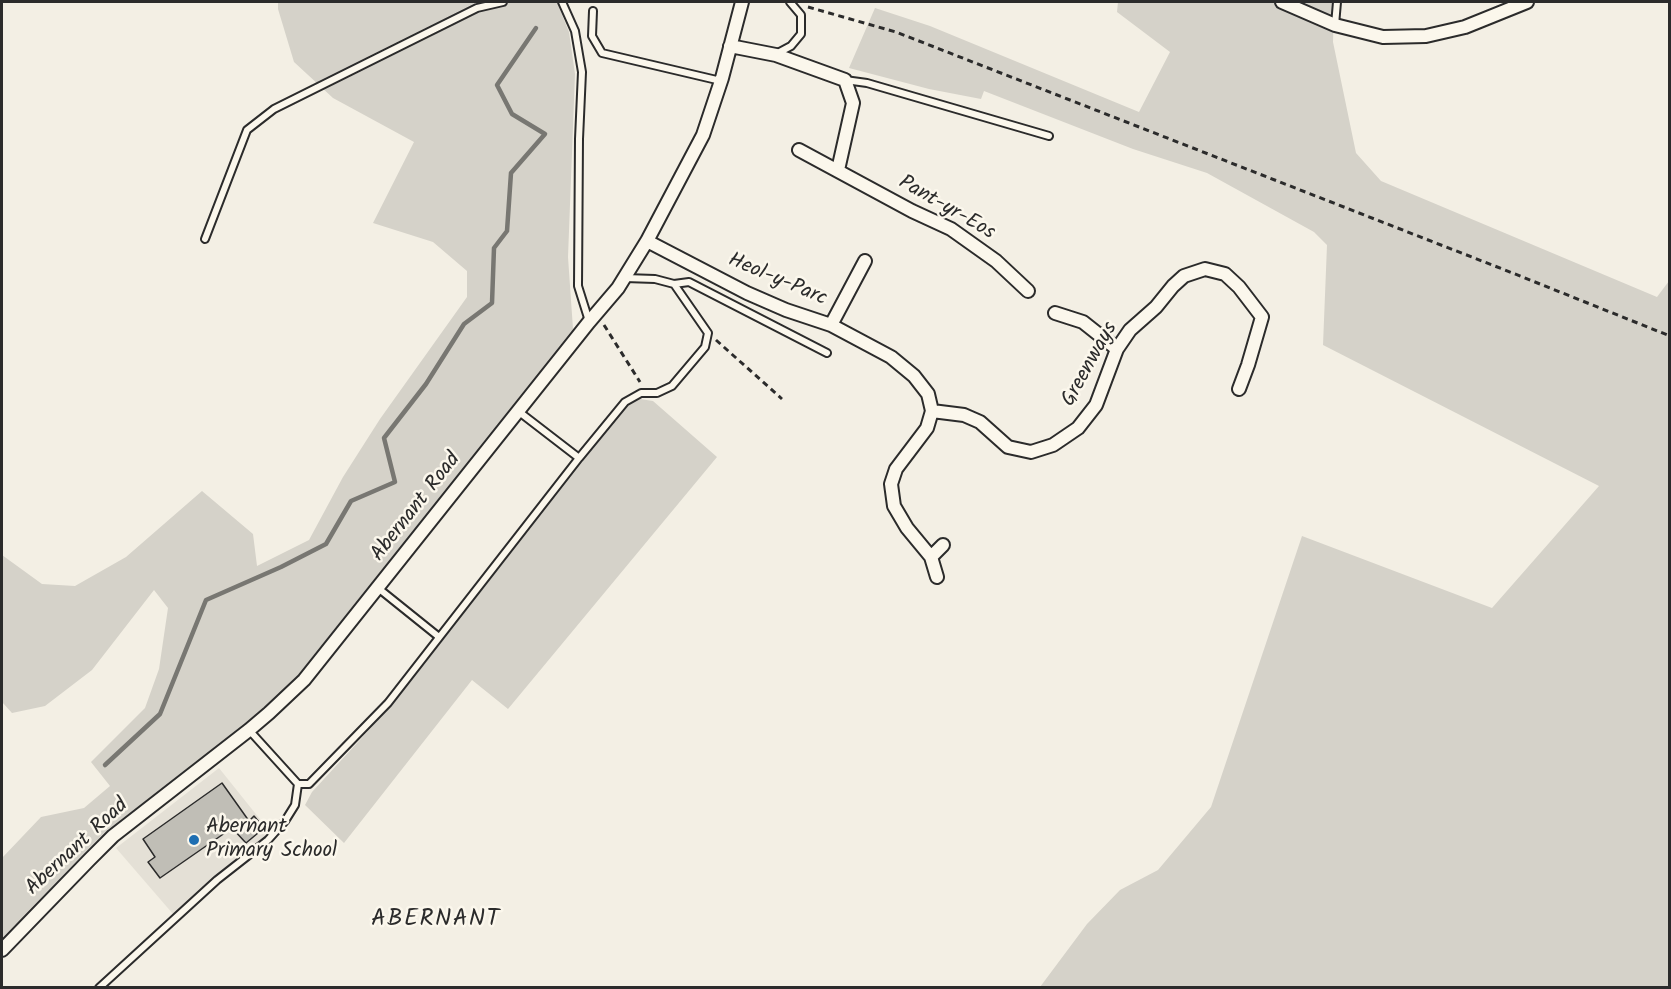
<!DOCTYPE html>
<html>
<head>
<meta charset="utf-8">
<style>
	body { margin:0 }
	#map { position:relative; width:1671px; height:989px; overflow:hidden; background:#f3efe4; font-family:Kalam,sans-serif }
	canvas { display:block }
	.frame { position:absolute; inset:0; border:3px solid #2b2b2b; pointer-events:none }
</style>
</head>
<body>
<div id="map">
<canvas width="1671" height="989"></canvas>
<div class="frame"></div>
</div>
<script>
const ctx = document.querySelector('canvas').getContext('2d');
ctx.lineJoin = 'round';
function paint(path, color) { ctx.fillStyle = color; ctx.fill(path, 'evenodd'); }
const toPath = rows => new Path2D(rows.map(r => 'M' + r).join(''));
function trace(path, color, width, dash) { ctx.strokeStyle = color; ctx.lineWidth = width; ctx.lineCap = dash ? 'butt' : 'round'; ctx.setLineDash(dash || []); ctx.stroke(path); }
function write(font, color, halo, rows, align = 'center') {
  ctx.font = font + ' Kalam,sans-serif'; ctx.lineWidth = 5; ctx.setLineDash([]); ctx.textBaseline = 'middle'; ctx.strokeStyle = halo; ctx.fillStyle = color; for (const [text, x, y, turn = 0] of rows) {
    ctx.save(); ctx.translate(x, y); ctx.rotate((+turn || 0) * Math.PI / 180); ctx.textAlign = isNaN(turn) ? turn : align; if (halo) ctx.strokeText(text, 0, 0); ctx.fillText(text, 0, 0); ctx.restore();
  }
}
const built = toPath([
	[219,768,271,833,173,914,116,848]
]);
const green = toPath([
	[278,2,566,2,558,5,569,32,575,74,568,257,573,329,298,675,270,703,206,754,104,833,2,938,2,858,41,817,84,808,110,786,91,762,145,708,159,669,168,608,154,590,92,670,45,706,12,713,2,702,2,555,42,584,75,586,126,557,202,491,253,534,257,566,309,540,343,477,380,419,467,297,467,271,433,242,373,223,414,142,333,98,294,62,278,9],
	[1118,2,1334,2,1333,42,1356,153,1381,181,1657,297,1669,281,1669,277,1669,987,1040,987,1087,924,1120,890,1158,870,1211,807,1302,536,1492,608,1599,486,1323,345,1327,245,1314,232,1207,173,1133,149,984,91,981,99,929,89,849,68,875,8,930,26,1139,112,1170,52,1117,12],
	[640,399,653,401,717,457,508,709,472,680,344,843,305,805,312,792,392,705,627,405]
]);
const stream = toPath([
	[105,765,160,714,206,600,281,567,326,544,351,501,395,482,384,438,426,384,464,324,492,303,494,248,507,231,511,173,545,134,512,114,497,85,536,28]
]);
const building = toPath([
	[222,783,249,821,254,816,264,828,246,843,232,828,160,878,148,862,155,857,143,839,222,783]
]);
const path = toPath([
	[808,7,896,32,1505,270,1670,336],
	[604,325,640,382],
	[716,340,782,399]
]);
const lane = toPath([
	[562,2,575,31,582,72,579,139,578,286,589,321],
	[593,11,592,36,602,53,721,81],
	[1335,25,1337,2],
	[776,54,791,46,801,34,801,15,790,2],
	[845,80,867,83,1049,136],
	[205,239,247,130,274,109,477,8,503,2],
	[674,284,689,282,827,353],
	[518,411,579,458],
	[378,588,439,637],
	[249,730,298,784,309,784,388,703,579,458,625,402,641,393,657,393,672,386,705,347,708,333,674,284,655,279,625,278],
	[99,988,217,880,268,840,285,821,295,805,298,784]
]);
const street = toPath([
	[1282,2,1335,25,1383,37,1426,36,1465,27,1527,2],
	[730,46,776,55,845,80,853,103,838,170],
	[799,150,912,211,951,229,996,261,1028,291],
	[647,241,747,293,786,310,831,325,891,357,914,376,928,394,932,411,927,428,896,469,891,484,894,506,907,528,931,557],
	[1055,313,1083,322,1117,349],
	[831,325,865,261],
	[932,411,964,415,980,422,1008,447,1031,452,1053,445,1078,428,1096,405,1117,349,1130,330,1156,307,1173,286,1184,276,1205,269,1225,274,1239,287,1262,317,1248,365,1239,389],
	[937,577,931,557,943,545],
	[2,950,89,860,113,836,249,730,269,713,304,680,589,322,618,288,647,241,703,135,722,78,742,2]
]);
const markers = [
	[194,840,6,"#1f6fb2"]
];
const streetNames = [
	["Pant-yr-Eos",946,209,30],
	["Heol-y-Parc",777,281,23],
	["Greenways",1091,365,-61],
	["Abernant Road",417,508,-52],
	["Abernant Road",78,848,-43]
];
const poiNames = [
	["Abernant",206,828],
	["Primary School",206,852]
];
const quarterNames = [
	["ABERNANT",436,921]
];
paint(built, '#e4e0d6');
paint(green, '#d5d2c9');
trace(stream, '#787772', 4.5);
paint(building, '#c0beb6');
trace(building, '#2b2b2b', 1.5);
trace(lane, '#2b2b2b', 10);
trace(street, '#2b2b2b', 16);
trace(path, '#2b2b2b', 3, [6, 4.5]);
trace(lane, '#fbf7ec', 6);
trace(street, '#fbf7ec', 12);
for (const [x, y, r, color] of markers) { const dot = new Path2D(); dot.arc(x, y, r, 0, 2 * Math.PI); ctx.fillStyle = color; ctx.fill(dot); trace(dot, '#fbf7ec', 2); }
write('21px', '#2b2b2b', '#fbf7ec', streetNames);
write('21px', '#2b2b2b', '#fbf7ec', poiNames, 'left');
ctx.letterSpacing = '1.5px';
write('24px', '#2b2b2b', '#fbf7ec', quarterNames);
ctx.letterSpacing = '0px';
</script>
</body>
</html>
